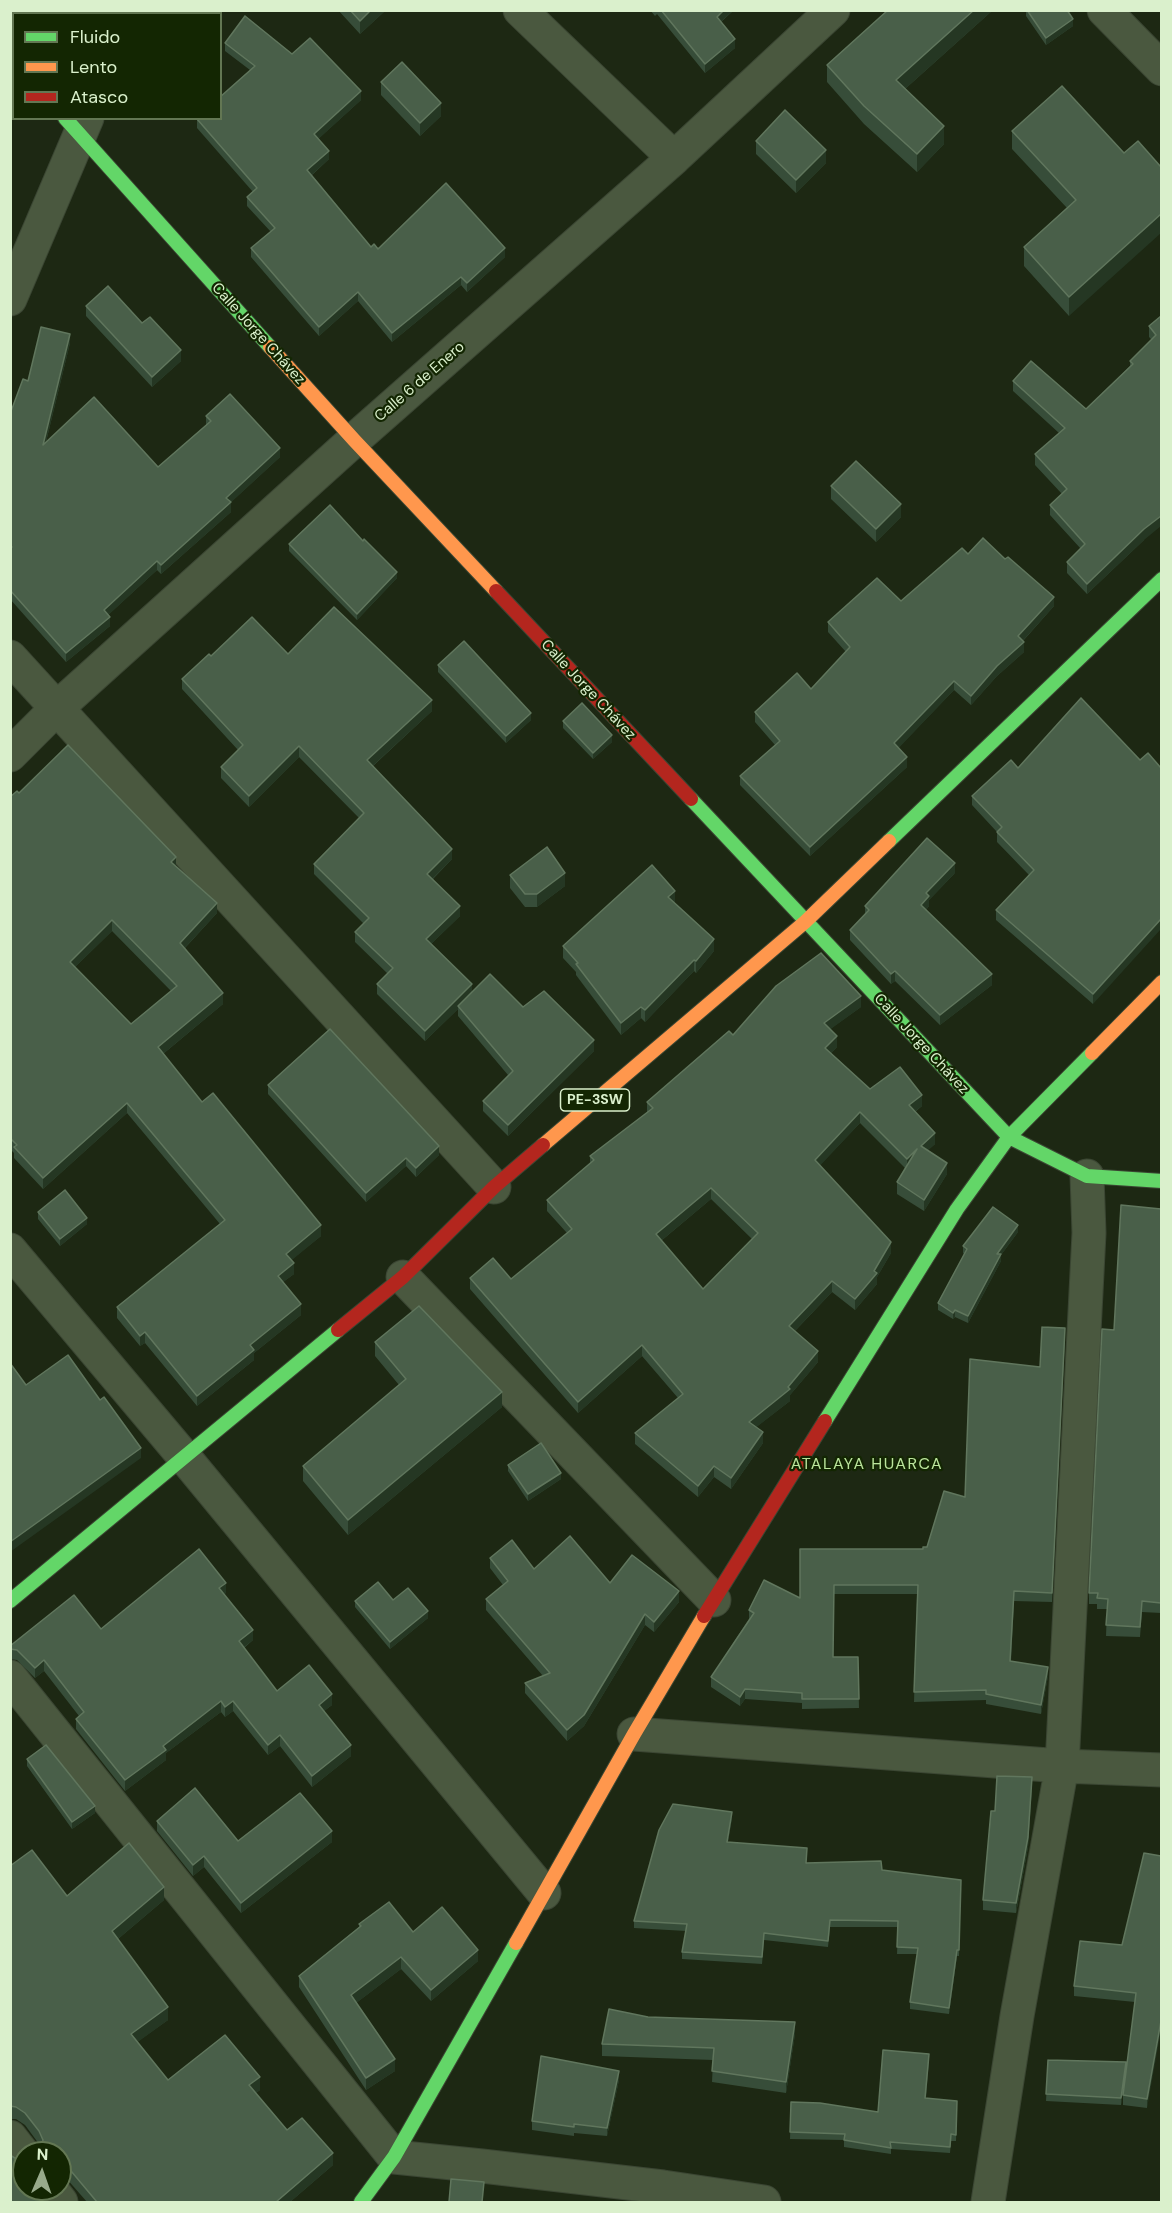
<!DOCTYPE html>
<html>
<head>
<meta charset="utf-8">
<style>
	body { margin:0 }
	#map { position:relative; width:1172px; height:2213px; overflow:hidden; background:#1d2813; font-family:"DM Sans",sans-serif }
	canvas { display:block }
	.frame { position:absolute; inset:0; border:12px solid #daf0cc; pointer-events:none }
	.legend { position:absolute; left:12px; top:12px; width:210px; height:108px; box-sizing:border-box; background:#132602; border:2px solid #637753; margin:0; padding:8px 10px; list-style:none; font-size:18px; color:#daf0cc }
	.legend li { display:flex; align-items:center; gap:12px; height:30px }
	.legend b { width:30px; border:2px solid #637753 }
	.north { position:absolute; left:12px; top:2141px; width:60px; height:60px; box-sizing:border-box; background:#132602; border:2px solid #637753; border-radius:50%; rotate:2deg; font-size:16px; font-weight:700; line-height:24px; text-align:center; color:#daf0cc }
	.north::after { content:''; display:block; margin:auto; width:21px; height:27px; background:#98aa8b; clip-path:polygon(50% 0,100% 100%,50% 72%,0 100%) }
</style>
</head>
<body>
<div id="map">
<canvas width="1172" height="2213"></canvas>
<div class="frame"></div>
<ul class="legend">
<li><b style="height:8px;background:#63d668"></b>Fluido</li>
<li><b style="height:8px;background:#ff974d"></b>Lento</li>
<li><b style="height:8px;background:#b3261e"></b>Atasco</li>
</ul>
<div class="north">N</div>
</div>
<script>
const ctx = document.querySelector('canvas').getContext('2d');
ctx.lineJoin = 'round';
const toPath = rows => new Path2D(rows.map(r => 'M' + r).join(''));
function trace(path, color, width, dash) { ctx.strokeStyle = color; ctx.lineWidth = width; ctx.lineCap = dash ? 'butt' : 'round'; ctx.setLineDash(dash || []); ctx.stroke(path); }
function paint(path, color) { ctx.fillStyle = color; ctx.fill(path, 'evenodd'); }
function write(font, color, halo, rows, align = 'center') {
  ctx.font = font + ' "DM Sans",sans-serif'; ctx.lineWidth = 4.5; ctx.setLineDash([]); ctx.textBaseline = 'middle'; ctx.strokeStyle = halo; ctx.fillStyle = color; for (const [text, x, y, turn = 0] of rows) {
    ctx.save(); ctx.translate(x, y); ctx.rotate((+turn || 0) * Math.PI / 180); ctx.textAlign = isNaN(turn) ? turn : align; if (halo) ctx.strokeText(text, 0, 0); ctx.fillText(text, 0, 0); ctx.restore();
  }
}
const street = toPath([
	[520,10,674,158],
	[1104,10,1162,69],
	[139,14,140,10],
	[10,57,14,60],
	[10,299,87,118],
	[10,657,494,1187],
	[10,755,58,707,354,440,674,158,833,10],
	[10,1250,185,1458,544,1893],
	[403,1277,714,1600],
	[10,1677,394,2157,482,2166,663,2187,764,2202],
	[634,1734,1062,1766,1162,1770],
	[10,2137,24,2155],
	[51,2189,61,2202],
	[988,2202,1017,2016,1062,1766,1089,1233,1087,1176]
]);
const fast = toPath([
	[65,118,270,347],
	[691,799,1009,1137,1087,1176,1162,1181],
	[889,841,1162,579],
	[825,1421,957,1209,1009,1137,1092,1053],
	[10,1601,338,1330],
	[361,2202,394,2157,516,1943]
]);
const slow = toPath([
	[270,347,354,440,496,591],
	[1092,1053,1162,982],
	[543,1145,805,922,889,841],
	[516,1943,634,1734,704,1616]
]);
const jam = toPath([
	[496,591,691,799],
	[338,1330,403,1277,494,1187,543,1145],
	[704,1616,825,1421]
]);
const wall = toPath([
	[338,10,386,10,360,34],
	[650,10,734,10,721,22,735,48,705,73,657,14,655,16],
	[888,10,993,10,905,89,944,144,917,172,864,124,827,82,827,65],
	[1026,10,1067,10,1073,26,1046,45,1026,16],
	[225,43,292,54,361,100,318,139,329,159,312,175,371,247,505,257,467,292,461,285,392,342,358,301,319,336,251,257,251,248,271,232,247,206,247,197,253,192,197,128,197,119,250,70,225,51],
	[381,82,441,116,420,136,381,95],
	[1012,131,1124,153,1069,316,1024,266,1024,247,1067,208,1012,149],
	[756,141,826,163,796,193,756,154],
	[86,306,142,323,181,361,152,387,86,316],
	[1161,316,1144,540,1087,594,1067,573,1067,562,1081,549,1050,515,1050,505,1062,494,1035,465,1035,454,1059,433,1013,391,1013,381,1086,409,1130,366,1130,361,1152,340,1149,337,1149,326],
	[70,343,46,442,158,467,206,425,206,416,280,457,231,502,231,512,161,574,157,570,108,615,110,626,66,662,10,599,10,414,28,381],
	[831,486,901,517,876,542,831,499],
	[363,541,397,578,357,620,289,551,289,544],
	[968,554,1054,606,1023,641,1024,652,997,676,971,705,954,690,898,748,907,767,810,856,740,785,740,776,775,745,755,722,755,712,811,689,846,652,828,632,828,622,901,601],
	[288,654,432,711,373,766,452,859,433,879,460,916,431,944,472,992,523,1007,594,1051,508,1136,483,1111,483,1101,508,1075,458,1016,458,1009,425,1041,377,994,377,984,388,974,355,942,355,932,364,924,314,874,314,864,359,818,299,757,249,807,221,778,221,767,238,750,182,689,182,679,211,656],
	[438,665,531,720,506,743,438,672],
	[563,721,612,742,593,759,563,728],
	[1140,760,1093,1004,996,920,996,910,1029,875,997,842,997,832,972,805,972,796,1018,768],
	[19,793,176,867,217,913,185,948,223,1004,163,1054,202,1102,321,1236,291,1260,294,1274,283,1282,301,1315,254,1353,254,1360,197,1406,145,1343,140,1346,117,1318,117,1307,220,1224,127,1113,43,1189,14,1158,14,1153,10,1149,10,797],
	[112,931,171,991,131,1024,75,967],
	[955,873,929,900,929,906,926,910,992,985,940,1025,895,981,891,984,850,940,850,930,865,914,865,906],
	[510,875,565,886,537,907,525,907,510,888],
	[674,903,714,951,696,973,694,971,645,1022,641,1018,621,1035,576,975,576,972,563,958,563,946,675,903],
	[861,1007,830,1029,837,1047,831,1053,870,1089,922,1106,915,1112,935,1144,928,1150,947,1174,924,1211,897,1194,897,1182,905,1168,860,1123,820,1165,891,1253,877,1277,877,1284,855,1310,832,1292,795,1331,818,1362,790,1395,790,1401,756,1427,763,1443,731,1489,714,1477,698,1497,635,1444,635,1433,678,1398,642,1356,578,1413,470,1289,470,1278,511,1279,567,1233,547,1211,547,1200,590,1163,590,1156,647,1113,647,1102,733,1035],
	[711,1199,752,1239,703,1289,661,1241],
	[268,1085,439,1155,416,1177,406,1166,366,1202,268,1094],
	[1161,1209,1161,1613,1142,1612,1140,1637,1106,1636,1107,1609,1097,1609,1097,1604,1089,1604,1089,1593,1114,1330],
	[38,1212,87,1224,60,1246,38,1219],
	[1018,1232,1001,1255,1001,1261,968,1323,955,1317,953,1319,938,1310,938,1303,964,1254,963,1253,963,1246],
	[1065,1338,1052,1602,1014,1601,1011,1661,1048,1676,1041,1714,986,1704,986,1700,914,1702,917,1594,834,1594,833,1657,858,1657,859,1708,802,1709,802,1703,745,1699,740,1706,711,1687,711,1677,749,1619,749,1610,800,1598,927,1547,965,1497,1040,1367],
	[375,1342,502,1407,348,1535,303,1481,303,1466,399,1385,375,1356],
	[508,1465,561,1479,528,1501,508,1471],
	[490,1558,534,1569,610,1583,679,1602,654,1632,645,1625,584,1726,567,1741,525,1693,525,1683,543,1676,486,1610,486,1599,503,1585,490,1568],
	[226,1593,224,1594,253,1640,244,1648,277,1691,332,1705,324,1711,351,1756,312,1787,280,1746,268,1755,233,1711,225,1717,221,1712,166,1753,166,1760,125,1791,76,1729,76,1719,79,1716,44,1671,35,1678,17,1660,10,1659,10,1646,101,1629],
	[393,1600,428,1618,390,1649,355,1607,355,1601],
	[27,1759,95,1813,72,1829,27,1766],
	[1032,1787,1028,1847,1016,1913,983,1910,983,1900,995,1811],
	[732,1818,728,1842,806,1863,961,1880,959,1956,957,1956,949,2014,910,2009,910,2002,917,1954,897,1954,898,1927,830,1927,828,1947,764,1940,762,1964,682,1959,682,1952,686,1931,634,1928,634,1921],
	[157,1821,238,1841,332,1842,241,1913,204,1867,193,1876,157,1831],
	[1161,1856,1147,2108,1123,2105,1123,2095,1135,2002,1074,1996,1074,1986,1122,1945],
	[10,1866,67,1896,164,1900,118,1939,168,2020,137,2042,168,2080,260,2090,256,2093,287,2130,333,2165,290,2202,87,2202,66,2178,60,2173,60,2153,41,2149,39,2144,25,2125,16,2119,10,2119],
	[359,1924,413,1932,478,1961,431,2001,401,1969,356,2003,395,2071,366,2090,299,1987,299,1976,359,1927],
	[648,2017,795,2034,786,2093,712,2082,713,2060,602,2056,602,2044],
	[929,2060,926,2098,957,2101,956,2141,951,2141,950,2153,891,2149,891,2154,844,2147,844,2140,790,2139,791,2102,878,2112],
	[1048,2060,1126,2069,1121,2105,1046,2101],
	[619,2080,607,2136,574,2133,574,2136,532,2130,532,2121]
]);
const shadedWall = toPath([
	[371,10,386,10,360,34,360,21],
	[724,10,734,10,717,25,717,17],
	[974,10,993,10,896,97,896,80],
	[1073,19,1073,26,1046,45,1046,38],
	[735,39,735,48,705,73,705,64],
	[361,91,361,100,314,143,314,134],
	[441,103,441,116,420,136,420,123],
	[944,126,944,144,917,172,917,154],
	[826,150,826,163,796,193,796,180],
	[329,151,329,159,307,179,307,170],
	[1161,214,1161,233,1069,316,1069,297],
	[505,248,505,257,467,292,467,283],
	[461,277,461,285,392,342,392,333],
	[358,292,358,301,319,336,319,327],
	[70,334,70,343,43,454,43,445],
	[181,350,181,361,152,387,152,377],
	[280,448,280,457,226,507,226,498],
	[231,502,231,512,161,574,161,565],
	[901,504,901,517,876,542,876,529],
	[1161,516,1161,526,1144,540,1087,594,1087,584,1144,529],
	[157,561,157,570,104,619,104,610],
	[397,572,397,578,357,620,357,614],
	[1054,597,1054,606,1018,646,1018,636],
	[110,617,110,626,66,662,66,653],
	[1024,642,1024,652,997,676,971,705,971,696,997,666],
	[954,681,954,690,894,753,894,743],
	[432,700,432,711,367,771,367,760],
	[531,713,531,720,506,743,506,736],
	[612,735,612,742,593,759,593,753],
	[299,746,299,757,249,807,249,796],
	[907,757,907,767,810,856,810,847],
	[452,849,452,859,427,884,427,874],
	[176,857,176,867,171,862],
	[955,863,955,873,929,900,929,906,921,916,921,905,926,893],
	[565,873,565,886,537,907,537,894],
	[675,891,675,903,668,909,668,897],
	[217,903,217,913,180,953,180,943],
	[460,906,460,916,426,949,426,939],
	[1161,919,1161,929,1093,1004,1093,994],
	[112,920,112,931,70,972,70,962],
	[714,939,714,951,696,973,696,961],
	[694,960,694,971,645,1022,645,1010],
	[895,971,895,981,891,984,891,974],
	[992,974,992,985,940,1025,940,1015],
	[472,984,472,995,458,1006,458,1009,425,1041,425,1031],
	[223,993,223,1004,158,1058,158,1047],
	[861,996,861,1007,824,1034,824,1023],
	[641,1007,641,1018,621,1035,621,1023],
	[837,1036,837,1047,825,1059,825,1048],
	[594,1040,594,1051,508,1136,508,1125],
	[922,1095,922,1106,909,1116,909,1105],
	[127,1103,127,1113,43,1189,43,1178],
	[860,1112,860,1123,815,1171,815,1160],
	[935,1133,935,1144,921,1157,921,1146],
	[439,1146,439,1155,416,1177,416,1168],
	[917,1149,907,1170,907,1159],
	[406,1158,406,1166,366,1202,366,1193],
	[947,1163,947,1174,924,1211,924,1200],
	[711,1188,711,1199,656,1245,656,1234],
	[87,1218,87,1224,60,1246,60,1239],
	[321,1225,321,1236,286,1265,286,1254],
	[1018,1225,1018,1232,1001,1255,1001,1261,968,1323,968,1316,997,1254],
	[891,1242,891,1253,877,1277,877,1284,855,1310,855,1299],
	[294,1263,294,1274,278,1286,278,1276],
	[832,1281,832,1292,789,1337,789,1326],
	[301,1304,301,1315,254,1353,254,1360,197,1406,197,1396,250,1345],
	[955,1310,955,1317,953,1319,953,1313],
	[145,1332,145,1343,140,1346,140,1336],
	[642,1345,642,1356,578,1413,578,1402],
	[818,1351,818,1362,790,1395,790,1401,749,1433,749,1422,788,1387],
	[502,1392,502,1407,348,1535,348,1520],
	[763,1432,763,1443,731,1489,731,1478],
	[141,1448,141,1458,10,1552,10,1542],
	[714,1466,714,1477,698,1497,698,1486],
	[561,1473,561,1479,528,1501,528,1494],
	[226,1583,226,1593,219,1598,219,1588],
	[679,1591,679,1602,654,1632,654,1622],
	[428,1611,428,1618,390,1649,390,1642],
	[645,1614,645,1625,584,1726,567,1741,567,1730],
	[253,1630,253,1640,239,1651,239,1641],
	[44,1660,44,1671,35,1678,35,1668],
	[1048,1667,1048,1676,1041,1714,1041,1705],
	[745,1689,745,1699,740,1706,740,1697],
	[332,1694,332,1705,319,1715,319,1705],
	[221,1701,221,1712,166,1753,166,1760,125,1791,125,1780,163,1746],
	[233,1701,233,1711,225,1717,225,1707],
	[280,1735,280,1746,268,1755,268,1745],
	[351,1745,351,1756,312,1787,312,1776],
	[1032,1777,1028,1847,1016,1913,1016,1903],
	[95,1806,95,1813,72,1829,72,1822],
	[732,1812,732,1818,727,1849,727,1842],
	[332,1831,332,1842,241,1913,241,1903],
	[204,1856,204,1867,193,1876,193,1865],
	[164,1887,164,1900,112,1944,112,1931],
	[478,1950,478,1961,431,2001,431,1990],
	[957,1950,957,1956,949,2014,949,2008],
	[401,1957,401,1969,351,2007,351,1995],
	[168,2007,168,2020,131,2047,131,2034],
	[1161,2021,1161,2030,1147,2108,1147,2099],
	[795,2022,795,2034,786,2093,786,2082],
	[395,2059,395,2071,366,2090,366,2078],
	[1126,2062,1126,2069,1121,2105,1121,2098],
	[619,2071,619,2080,607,2136,607,2128],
	[260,2077,260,2090,249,2098,249,2085],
	[333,2153,333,2165,290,2202,276,2202]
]);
const building = toPath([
	[350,10,371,10,360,21,350,10],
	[661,10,724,10,717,17,735,39,705,64,661,10],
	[888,10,974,10,896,80,944,126,917,154,864,106,827,65,888,10],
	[1027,10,1067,10,1073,19,1046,38,1027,10],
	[245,16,292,54,310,38,361,91,314,134,329,151,307,170,371,247,374,244,378,249,446,183,505,248,467,283,461,277,392,333,358,292,319,327,251,248,275,228,247,197,257,188,197,119,220,118,220,97,255,66,225,43,245,16],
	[402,62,441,103,420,123,381,82,402,62],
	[1062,86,1124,153,1138,141,1161,167,1161,214,1069,297,1024,247,1076,200,1012,131,1062,86],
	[785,110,826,150,796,180,756,141,785,110],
	[108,286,142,323,150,317,181,350,152,377,86,306,108,286],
	[1161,316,1161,516,1144,529,1087,584,1067,562,1085,544,1050,505,1067,489,1035,454,1065,428,1013,381,1031,361,1086,409,1133,364,1130,361,1156,335,1149,326,1161,316],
	[41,327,70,334,43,445,94,397,158,467,211,421,206,416,230,394,280,448,226,498,231,502,161,565,157,561,104,610,110,617,66,653,10,590,10,548,12,547,10,546,10,414,23,379,28,381,41,327],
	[856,461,901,504,876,529,831,486,856,461],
	[330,505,363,541,364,539,397,572,357,614,289,544,330,505],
	[983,538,1005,559,1008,557,1054,597,1018,636,1024,642,997,666,971,696,954,681,894,743,907,757,810,847,740,776,780,741,755,712,797,673,811,689,850,647,828,622,877,578,901,601,962,548,968,554,983,538],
	[334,607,432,700,367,760,452,849,427,874,460,906,426,939,472,984,425,1031,377,984,393,968,355,932,369,918,314,864,364,813,299,746,249,796,221,767,243,745,182,679,209,654,211,656,252,617,288,654,334,607],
	[464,641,531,713,506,736,438,665,464,641],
	[1081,698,1140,760,1148,753,1161,768,1161,919,1093,994,996,910,1034,870,997,832,1002,827,972,796,1011,760,1018,768,1081,698],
	[582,703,612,735,593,753,563,721,582,703],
	[68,745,176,857,171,862,217,903,180,943,223,993,158,1047,202,1102,213,1093,321,1225,286,1254,294,1263,278,1276,301,1304,250,1345,254,1350,197,1396,145,1332,140,1336,117,1307,225,1220,127,1103,43,1178,14,1147,17,1145,10,1138,10,797,17,791,19,793,68,745],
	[112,920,177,986,131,1024,70,962,112,920],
	[927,838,955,863,926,893,929,896,921,905,992,974,940,1015,895,971,891,974,850,930,869,910,865,906,927,838],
	[547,847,565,873,537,894,525,894,510,875,547,847],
	[652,865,675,891,668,897,714,939,696,961,694,960,645,1010,641,1007,621,1023,576,964,578,963,563,946,652,865],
	[821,953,861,996,824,1023,837,1036,825,1048,870,1089,900,1067,922,1095,909,1105,935,1133,921,1146,947,1163,924,1200,897,1182,917,1149,907,1159,860,1112,815,1160,891,1242,874,1271,877,1273,855,1299,832,1281,789,1326,818,1351,788,1387,790,1389,749,1422,763,1432,731,1478,714,1466,698,1486,635,1433,683,1394,642,1345,578,1402,470,1278,493,1258,511,1279,572,1229,547,1200,594,1160,590,1156,653,1108,647,1102,729,1031,733,1035,776,986,821,953],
	[711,1188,758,1233,703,1289,656,1234,711,1188],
	[490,974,523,1007,544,991,594,1040,508,1125,483,1101,513,1071,458,1006,490,974],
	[330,1029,439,1146,416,1168,406,1158,366,1193,268,1085,330,1029],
	[65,1190,87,1218,60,1239,38,1212,65,1190],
	[1121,1205,1161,1209,1161,1603,1142,1601,1140,1627,1106,1625,1108,1599,1097,1598,1098,1593,1089,1593,1102,1329,1114,1330,1121,1205],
	[993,1207,1018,1225,997,1254,1001,1254,968,1316,955,1310,953,1313,938,1303,967,1249,963,1246,993,1207],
	[419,1306,502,1392,348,1520,303,1466,406,1379,375,1342,419,1306],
	[1042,1327,1065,1328,1052,1593,1014,1591,1010,1661,1048,1667,1041,1705,986,1694,986,1690,914,1692,918,1585,834,1585,833,1657,858,1657,859,1699,802,1699,802,1693,745,1689,740,1697,711,1677,754,1613,749,1610,764,1580,800,1598,800,1549,923,1549,923,1547,927,1547,944,1491,965,1497,970,1359,1040,1367,1042,1327],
	[68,1355,100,1400,104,1397,141,1448,10,1542,10,1363,26,1385,68,1355],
	[541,1443,561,1473,528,1494,508,1465,541,1443],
	[570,1536,610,1583,632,1555,679,1591,654,1622,645,1614,584,1715,567,1730,525,1683,550,1673,486,1599,508,1581,490,1558,512,1540,534,1569,570,1536],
	[199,1549,226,1583,219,1588,253,1630,239,1641,277,1691,309,1665,332,1694,319,1705,351,1745,312,1776,280,1735,268,1745,233,1701,225,1707,221,1701,163,1746,166,1750,125,1780,76,1719,84,1712,44,1660,35,1668,17,1650,10,1649,10,1646,74,1595,101,1629,199,1549],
	[378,1582,393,1600,408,1588,428,1611,390,1642,355,1601,378,1582],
	[46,1745,95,1806,72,1822,27,1759,46,1745],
	[997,1776,1032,1777,1028,1837,1016,1903,983,1900,991,1811,995,1811,997,1776],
	[195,1788,238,1841,300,1793,332,1831,241,1903,204,1856,193,1865,157,1821,195,1788],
	[673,1804,732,1812,727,1842,807,1848,806,1863,881,1861,882,1870,961,1880,959,1950,957,1950,949,2008,910,2002,918,1948,897,1947,898,1921,830,1920,828,1941,764,1933,762,1957,682,1952,687,1924,634,1921,659,1830,673,1804],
	[129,1843,164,1887,112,1931,168,2007,131,2034,168,2080,225,2035,260,2077,249,2085,287,2130,302,2118,333,2153,276,2202,97,2202,66,2165,60,2161,60,2153,39,2153,41,2150,43,2140,39,2131,25,2113,16,2107,10,2106,10,1866,32,1850,67,1896,129,1843],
	[1144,1853,1161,1856,1161,2021,1147,2099,1123,2095,1136,1993,1074,1986,1080,1941,1122,1945,1144,1853],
	[389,1902,413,1932,442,1907,478,1950,431,1990,401,1957,351,1995,395,2059,366,2078,299,1976,361,1926,359,1924,389,1902],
	[609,2009,648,2017,795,2022,786,2082,712,2071,714,2048,602,2044,609,2009],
	[883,2050,929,2054,925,2098,957,2101,956,2135,951,2134,950,2147,890,2142,891,2148,844,2140,845,2134,790,2132,791,2102,820,2103,878,2112,883,2050],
	[541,2056,619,2071,607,2128,574,2124,574,2127,532,2121,541,2056],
	[1048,2060,1126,2062,1121,2098,1046,2094,1048,2060],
	[10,2155,18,2160,24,2161,24,2189,37,2189,44,2199,39,2202,10,2202,10,2155],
	[451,2179,484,2182,482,2202,449,2202,451,2179]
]);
const shields = [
	[595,1100,69]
];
const shieldNames = [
	["PE-3SW",595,1100]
];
const streetNames = [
	["Calle Jorge Chávez",258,334,48],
	["Calle 6 de Enero",420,382,-41],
	["Calle Jorge Chávez",588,690,47],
	["Calle Jorge Chávez",921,1044,47]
];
const neighbourhoodNames = [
	["ATALAYA HUARCA",867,1465]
];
trace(street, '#3b4633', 35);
trace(fast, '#3b4633', 16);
trace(slow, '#3b4633', 16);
trace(jam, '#3b4633', 16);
trace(street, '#4a583f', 33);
trace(fast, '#63d668', 14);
trace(slow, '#ff974d', 14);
trace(jam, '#b3261e', 14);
paint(wall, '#374d39');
paint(shadedWall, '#253723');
paint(building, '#495f49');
trace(building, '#60765d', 1.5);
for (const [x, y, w] of shields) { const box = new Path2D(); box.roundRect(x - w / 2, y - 11, w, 22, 4.5); ctx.fillStyle = '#132602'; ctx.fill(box); trace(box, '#daf0cc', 1.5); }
write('bold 14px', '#daf0cc', null, shieldNames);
write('15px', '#daf0cc', '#132602', streetNames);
ctx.letterSpacing = '1.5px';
write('16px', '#bbe59c', '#132602', neighbourhoodNames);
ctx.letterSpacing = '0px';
</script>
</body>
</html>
